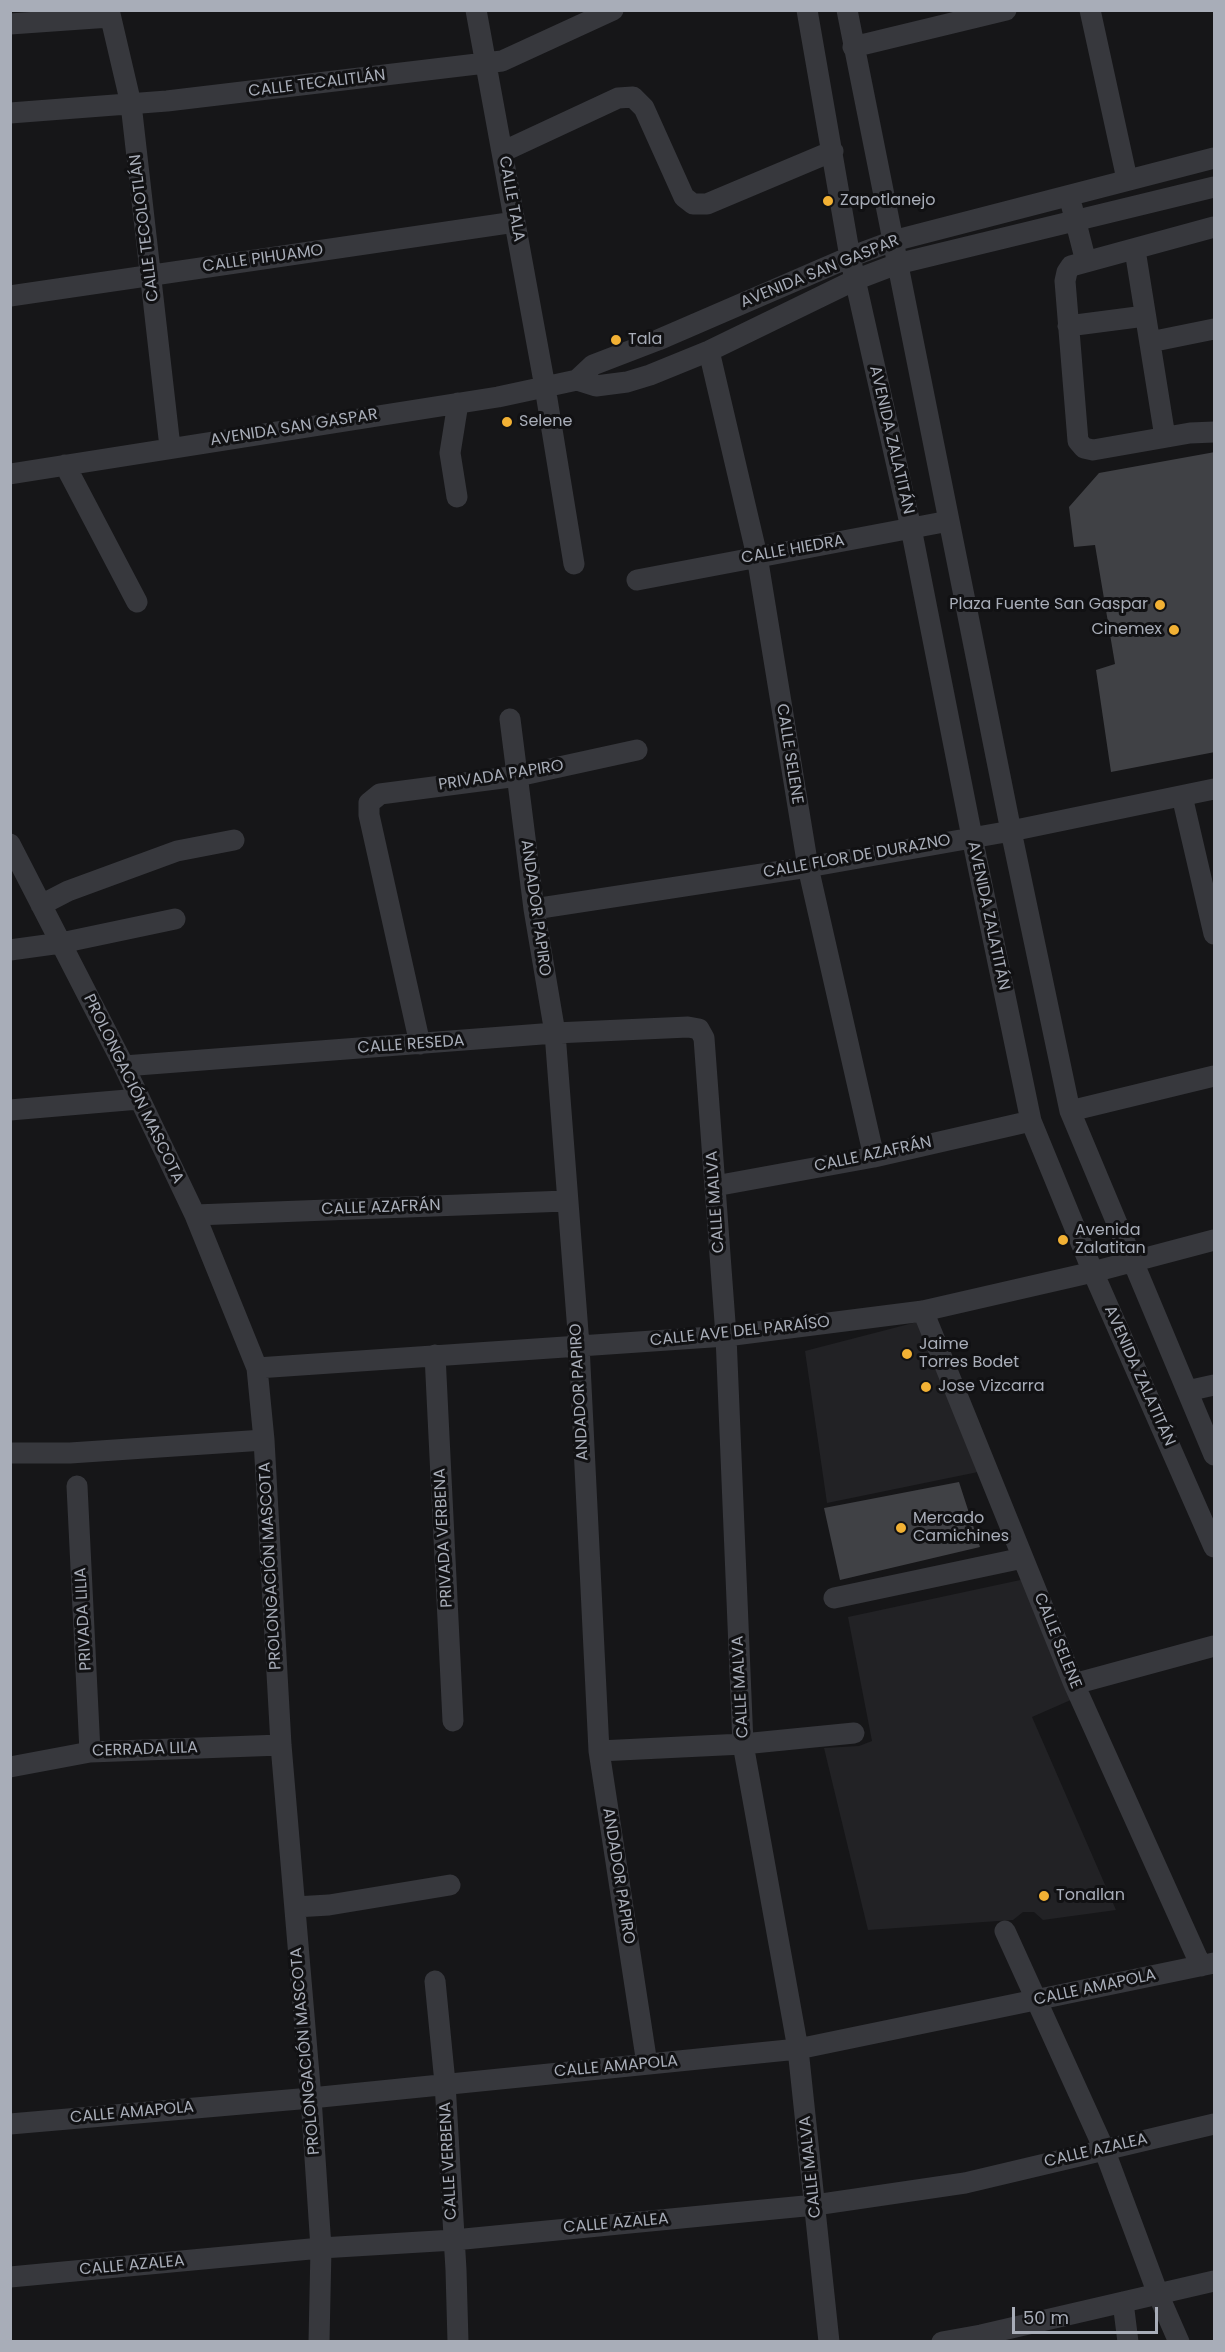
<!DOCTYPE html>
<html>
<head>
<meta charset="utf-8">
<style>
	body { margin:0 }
	#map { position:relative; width:1225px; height:2352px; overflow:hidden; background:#161618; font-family:Poppins,sans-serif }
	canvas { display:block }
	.frame { position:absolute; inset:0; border:12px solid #a8adb8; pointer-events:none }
	.scale { position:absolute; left:1012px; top:2307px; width:146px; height:27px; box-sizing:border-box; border:3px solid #a8adb8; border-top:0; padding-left:8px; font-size:18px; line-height:21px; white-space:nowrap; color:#a8adb8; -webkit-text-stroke:4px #111113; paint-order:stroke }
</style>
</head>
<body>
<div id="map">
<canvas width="1225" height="2352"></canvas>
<div class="frame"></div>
<div class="scale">50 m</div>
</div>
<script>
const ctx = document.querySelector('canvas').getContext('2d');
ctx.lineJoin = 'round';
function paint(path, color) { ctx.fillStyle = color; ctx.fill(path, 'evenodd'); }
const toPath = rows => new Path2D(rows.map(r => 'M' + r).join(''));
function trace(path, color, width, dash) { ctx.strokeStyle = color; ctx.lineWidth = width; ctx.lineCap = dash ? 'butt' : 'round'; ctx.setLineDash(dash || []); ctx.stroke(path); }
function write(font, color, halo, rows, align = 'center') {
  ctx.font = font + ' Poppins,sans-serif'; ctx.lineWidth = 6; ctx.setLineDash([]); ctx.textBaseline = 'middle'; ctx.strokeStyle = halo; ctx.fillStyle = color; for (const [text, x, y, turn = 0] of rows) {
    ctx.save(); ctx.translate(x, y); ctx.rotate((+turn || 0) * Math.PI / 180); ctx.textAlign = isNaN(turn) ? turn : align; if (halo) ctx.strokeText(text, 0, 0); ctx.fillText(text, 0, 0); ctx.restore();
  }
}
const built = toPath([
	[917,1322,978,1472,827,1503,805,1351],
	[1025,1579,1073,1699,1032,1717,1116,1910,1043,1920,1034,1912,1023,1912,1013,1920,868,1930,824,1748,859,1746,872,1741,848,1617]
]);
const building = toPath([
	[1215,452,1215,752,1111,772,1096,670,1115,664,1095,545,1074,547,1069,507,1099,473],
	[959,1482,980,1547,840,1580,824,1508]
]);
const minor = toPath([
	[109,10,131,104,170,447],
	[476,10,545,387,574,564],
	[807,10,850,257,911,528,972,837,1031,1121,1093,1272,1214,1547],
	[847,10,1011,831,1070,1111,1214,1455],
	[1090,10,1127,179],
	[10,24,110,17],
	[853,47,1006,10],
	[10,113,167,101,502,61,613,10],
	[502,152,618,98,633,97,644,108,684,197,693,204,707,204,833,151],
	[1072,207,1086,262],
	[1214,227,1071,266,1067,272,1065,281,1078,441,1084,448,1093,450,1190,433,1214,432],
	[1135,250,1165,437],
	[10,296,515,222],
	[1068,326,1145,316],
	[1150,342,1214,329],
	[709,351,757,556,808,867,874,1157],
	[577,380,596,386,627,382,650,375,709,351,855,280,897,264,1214,187],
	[65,465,137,602],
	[10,474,498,397,577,380,593,365,658,340,850,257,893,241,1214,158],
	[457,497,450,453,458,403],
	[637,580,949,521],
	[510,719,534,909,555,1033,579,1345,599,1751,647,2064],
	[1182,796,1214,934],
	[10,844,124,1066,195,1215,257,1368,264,1440,281,1745,311,2098,321,2248,319,2342],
	[41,905,68,891,177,851,234,840],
	[534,909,808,867,1011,831,1214,789],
	[10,950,61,943,175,919],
	[420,1044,369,815,369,803,380,794,518,776,637,750],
	[124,1066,555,1033,688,1027,699,1029,704,1038,726,1336,743,1744,798,2049,829,2342],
	[10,1110,139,1099],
	[1070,1111,1214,1076],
	[715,1186,874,1157,1031,1121],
	[195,1215,566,1201],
	[923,1311,1074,1684,1201,1966],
	[435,1355,453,1721],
	[257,1368,726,1336,923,1311,1093,1272,1214,1240],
	[1187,1391,1214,1385],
	[10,1453,70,1453,264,1440],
	[77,1486,90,1752],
	[834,1598,1023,1558],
	[1074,1684,1214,1646],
	[599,1751,743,1744,854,1733],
	[10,1767,90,1752,281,1745],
	[295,1907,329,1905,450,1885],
	[1005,1931,1104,2149,1158,2294,1179,2342],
	[435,1981,445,2083,456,2270,458,2342],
	[10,2124,311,2098,798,2049,1214,1963],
	[10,2277,321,2248,454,2240,815,2205,965,2183,1214,2124],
	[1123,2302,1128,2342],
	[942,2342,981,2335,1214,2281]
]);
const markers = [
	[828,201,6,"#f2b134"],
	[616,340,6,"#f2b134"],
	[507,422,6,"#f2b134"],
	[1160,605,6,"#f2b134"],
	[1174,630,6,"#f2b134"],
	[1063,1240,6,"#f2b134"],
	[907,1354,6,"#f2b134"],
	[926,1387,6,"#f2b134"],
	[901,1528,6,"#f2b134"],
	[1044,1896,6,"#f2b134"]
];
const streetNames = [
	["CALLE TECALITLÁN",317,84,-7],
	["CALLE TALA",511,199,80],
	["CALLE TECOLOTLÁN",145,228,-97],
	["CALLE PIHUAMO",263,259,-8],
	["AVENIDA SAN GASPAR",820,272,-22],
	["AVENIDA SAN GASPAR",294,428,-9],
	["AVENIDA ZALATITÁN",891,440,77],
	["CALLE HIEDRA",793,550,-10],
	["CALLE SELENE",789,754,81],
	["PRIVADA PAPIRO",501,776,-9],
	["CALLE FLOR DE DURAZNO",857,857,-10],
	["ANDADOR PAPIRO",535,908,82],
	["AVENIDA ZALATITÁN",988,916,78],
	["CALLE RESEDA",411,1045,-4],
	["PROLONGACIÓN MASCOTA",133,1089,64],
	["CALLE AZAFRÁN",873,1155,-12],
	["CALLE MALVA",716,1202,-94],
	["CALLE AZAFRÁN",381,1208,-2],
	["CALLE AVE DEL PARAÍSO",740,1332,-6],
	["AVENIDA ZALATITÁN",1139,1376,66],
	["ANDADOR PAPIRO",580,1392,-93],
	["PRIVADA VERBENA",444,1538,-93],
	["PROLONGACIÓN MASCOTA",271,1566,-93],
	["PRIVADA LILIA",84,1619,-93],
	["CALLE SELENE",1057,1641,68],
	["CALLE MALVA",741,1687,-93],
	["CERRADA LILA",145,1750,-2],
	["ANDADOR PAPIRO",618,1876,81],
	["CALLE AMAPOLA",1095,1988,-12],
	["PROLONGACIÓN MASCOTA",306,2051,-95],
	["CALLE AMAPOLA",616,2067,-5],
	["CALLE AMAPOLA",132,2113,-5],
	["CALLE AZALEA",1096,2151,-13],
	["CALLE VERBENA",449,2161,-93],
	["CALLE MALVA",811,2167,-96],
	["CALLE AZALEA",616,2224,-5],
	["CALLE AZALEA",132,2266,-5]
];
const poiNames = [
	["Zapotlanejo",840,201],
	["Tala",628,340],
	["Selene",519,422],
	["Plaza Fuente San Gaspar",1148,605,"right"],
	["Cinemex",1162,630,"right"],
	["Avenida",1075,1231],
	["Zalatitan",1075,1249],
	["Jaime",919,1345],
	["Torres Bodet",919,1363],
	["Jose Vizcarra",938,1387],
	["Mercado",913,1519],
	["Camichines",913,1537],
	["Tonallan",1056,1896]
];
paint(built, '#222225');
paint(building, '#404145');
trace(minor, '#37383d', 21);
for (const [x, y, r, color] of markers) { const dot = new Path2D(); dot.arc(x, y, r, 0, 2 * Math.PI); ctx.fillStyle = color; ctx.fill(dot); trace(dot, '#111113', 2); }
write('16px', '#a8adb8', '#111113', streetNames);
write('16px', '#a8adb8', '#111113', poiNames, 'left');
</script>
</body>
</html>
